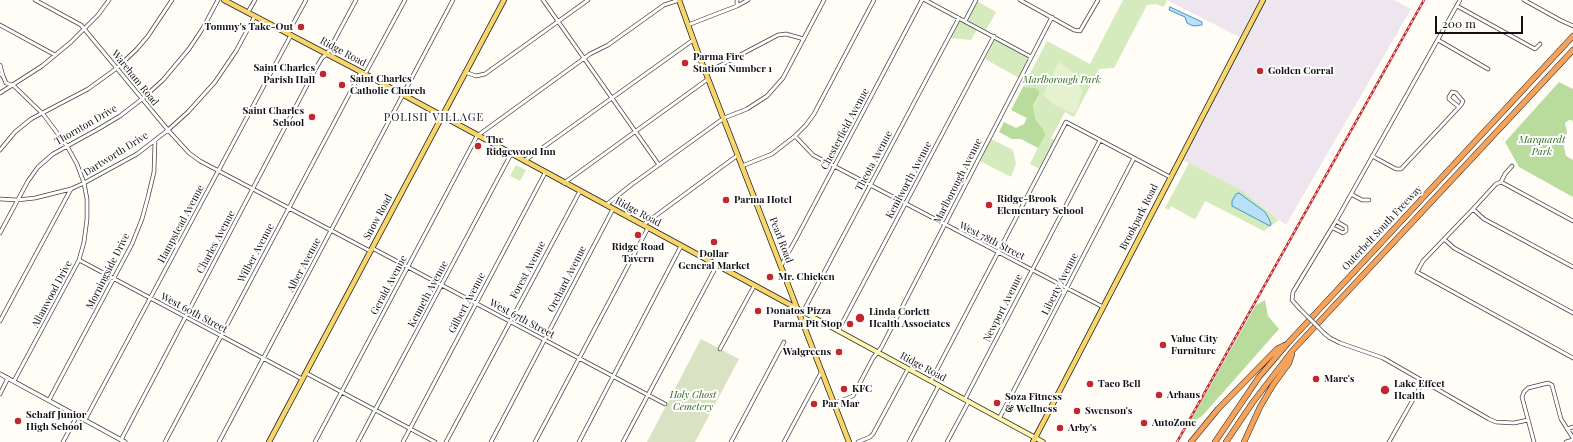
<!DOCTYPE html>
<html>
<head>
<meta charset="utf-8">
<style>
	body { margin:0 }
	#map { position:relative; width:1573px; height:442px; overflow:hidden; background:#fffdf5; font-family:"Playfair Display",serif }
	canvas { display:block }
	.scale { position:absolute; left:1435px; top:16px; width:88px; height:18px; box-sizing:border-box; border:2px solid #111; border-top:0; padding-left:5px; font-size:12px; line-height:14px; white-space:nowrap; color:#111; -webkit-text-stroke:3px #fff; paint-order:stroke }
</style>
</head>
<body>
<div id="map">
<canvas width="1573" height="442"></canvas>
<div class="scale">200 m</div>
</div>
<script>
const ctx = document.querySelector('canvas').getContext('2d');
ctx.lineJoin = 'round';
function paint(path, color) { ctx.fillStyle = color; ctx.fill(path, 'evenodd'); }
const toPath = rows => new Path2D(rows.map(r => 'M' + r).join(''));
function trace(path, color, width, dash) { ctx.strokeStyle = color; ctx.lineWidth = width; ctx.lineCap = dash ? 'butt' : 'round'; ctx.setLineDash(dash || []); ctx.stroke(path); }
function write(font, color, halo, rows, align = 'center') {
  ctx.font = font + ' "Playfair Display",serif'; ctx.lineWidth = 4; ctx.setLineDash([]); ctx.textBaseline = 'middle'; ctx.strokeStyle = halo; ctx.fillStyle = color; for (const [text, x, y, turn = 0] of rows) {
    ctx.save(); ctx.translate(x, y); ctx.rotate((+turn || 0) * Math.PI / 180); ctx.textAlign = isNaN(turn) ? turn : align; if (halo) ctx.strokeText(text, 0, 0); ctx.fillText(text, 0, 0); ctx.restore();
  }
}
const industrial = toPath([
	[1167,0,1261,0,1241,38],
	[1265,0,1394,0,1411,9,1286,225,1243,191,1182,160]
]);
const green = toPath([
	[1123,0,1167,0,1164,7,1156,4,1147,5,1114,68,1099,69,1074,117,1065,112,1051,138,1055,140,1040,169,1030,164,1044,135,1024,124,1039,96,1023,87,1047,41,1090,64],
	[977,1,996,12,986,30,967,20],
	[960,20,977,30,971,40,950,38],
	[995,39,1030,57,1019,78,985,59],
	[991,139,1013,150,1016,164,1011,177,980,161],
	[1189,163,1243,191,1279,220,1264,231,1205,201,1196,218,1194,219,1171,206,1169,210,1165,208],
	[1239,193,1265,212,1271,224,1258,220,1232,206,1232,201,1236,194],
	[516,165,526,170,520,181,510,176]
]);
const forest = toPath([
	[1559,82,1573,89,1573,122,1572,120,1569,120,1565,123,1567,132,1564,147,1566,156,1573,160,1573,197,1519,167,1505,142],
	[1023,87,1035,88,1039,91,1039,95,1033,106,1035,119,1043,129,1045,135,1038,148,1021,139,1012,139,999,132,1004,122,1016,128,1024,124,1027,118,1011,110],
	[1265,300,1268,316,1279,329,1203,415,1187,427,1256,305]
]);
const cemetery = toPath([
	[701,339,739,359,695,442,647,442]
]);
const pitch = toPath([
	[1059,62,1075,74,1082,91,1077,111,1072,113,1053,104,1043,95]
]);
const water = toPath([
	[1170,7,1202,22,1202,25,1194,26,1191,25,1187,23,1185,17,1169,10,1170,7],
	[1239,193,1265,212,1269,219,1271,224,1270,226,1232,206,1232,201,1236,194,1239,193]
]);
const minor = toPath([
	[35,0,81,25,168,130,189,153,200,161,370,251],
	[543,0,659,165],
	[737,0,737,6],
	[925,0,1031,57],
	[1020,0,1074,30,1080,31,1098,0],
	[1524,0,1560,20,1573,26],
	[1457,6,1535,49,1540,44],
	[248,12,255,0],
	[965,21,976,0],
	[0,25,55,55],
	[688,25,737,6,748,0],
	[288,33,306,0],
	[1438,40,1488,69],
	[0,65,3,76],
	[465,72,476,76,485,74,588,0],
	[706,73,778,35,786,34,804,39],
	[0,74,3,76,6,83,14,86,43,114,67,146,77,164,84,183,87,199,87,219,84,242,79,260,14,381],
	[365,74,405,0],
	[0,93,42,66,71,42,98,15,109,0],
	[795,136,813,155,834,166,1103,307],
	[0,150,15,132,31,119,88,89,117,68,137,49,148,36,172,0],
	[1372,156,1396,169,1401,169,1461,105,1463,101,1461,99,1456,93,1452,92,1449,97,1449,99,1459,107],
	[524,161,693,40],
	[742,166,772,154,795,136,806,125,814,114,874,0],
	[1512,166,1505,174,1501,182,1496,184,1473,209,1423,261,1417,272,1573,358],
	[1501,182,1573,221],
	[564,183,708,79],
	[1351,194,1362,200,1369,200],
	[0,199,17,200,35,198,71,189,84,183,137,154,168,130,188,112,215,82,236,51,255,16],
	[606,205,631,185,724,118,747,109,767,96,783,78,824,0],
	[1473,209,1484,219,1573,267],
	[643,225,738,155],
	[1333,228,1343,233,1346,231,1346,227,1336,221],
	[0,233,28,181,38,167,53,154,100,128,120,116,142,99,163,80,189,49,203,28,218,0],
	[1444,239,1454,248,1573,313],
	[372,248,665,404],
	[79,260,302,379],
	[781,266,797,237,922,0],
	[1299,308,1292,300,1293,292,1336,221,1460,0],
	[803,312,959,18],
	[0,321,71,189],
	[838,331,994,36],
	[1325,334,1330,338,1340,343,1383,358,1489,419,1496,422,1514,423,1528,420],
	[720,349,754,286],
	[306,373,435,442],
	[931,381,1066,122,1170,177],
	[0,394,8,378],
	[965,399,1100,140],
	[49,400,132,244,142,219,148,197,154,172,155,140],
	[833,404,853,396,873,358,881,348,1052,17],
	[1000,417,1134,158],
	[85,420,291,35],
	[1567,429,1573,427],
	[121,440,316,68,322,58,327,54,356,0],
	[63,442,77,416],
	[165,442,361,72],
	[219,442,453,0],
	[315,442,477,136,590,54,608,45,664,5,679,0],
	[358,442,511,154],
	[403,442,545,173],
	[446,442,580,191],
	[491,442,613,209],
	[535,442,648,228],
	[579,442,681,246],
	[623,442,717,265],
	[731,442,784,342],
	[784,442,822,371],
	[858,442,870,437,873,434,908,369],
	[909,442,939,385],
	[947,442,969,401],
	[1389,442,1423,382],
	[1534,442,1522,397,1524,392,1528,388,1548,383,1552,385,1561,419,1573,438],
	[1566,442,1573,440]
]);
const tertiary = toPath([
	[0,374,125,442]
]);
const secondary = toPath([
	[798,309,1043,442]
]);
const primary = toPath([
	[224,0,365,74,798,309],
	[679,0,700,58,849,442],
	[269,442,504,0],
	[1033,442,1263,0]
]);
const motorway = toPath([
	[1191,442,1218,409,1277,349,1285,345],
	[1215,442,1259,377,1288,343,1573,36],
	[1226,442,1253,402,1293,350,1573,50],
	[1244,442,1260,407,1273,385,1289,363,1292,354]
]);
const rail = toPath([
	[1177,442,1424,0]
]);
const minorBridge = toPath([
	[1299,308,1325,334]
]);
const markers = [
	[301,27,4,"#c4262e"],
	[685,63,4,"#c4262e"],
	[1260,71,4,"#c4262e"],
	[323,74,4,"#c4262e"],
	[342,85,4,"#c4262e"],
	[312,117,4,"#c4262e"],
	[478,146,4,"#c4262e"],
	[726,200,4,"#c4262e"],
	[989,205,4,"#c4262e"],
	[638,235,4,"#c4262e"],
	[714,242,4,"#c4262e"],
	[770,277,4,"#c4262e"],
	[758,311,4,"#c4262e"],
	[860,318,5,"#c4262e"],
	[850,324,4,"#c4262e"],
	[1163,345,4,"#c4262e"],
	[839,352,4,"#c4262e"],
	[1316,379,4,"#c4262e"],
	[1090,384,4,"#c4262e"],
	[844,389,4,"#c4262e"],
	[1385,390,5,"#c4262e"],
	[1159,395,4,"#c4262e"],
	[997,403,4,"#c4262e"],
	[814,404,4,"#c4262e"],
	[1077,411,4,"#c4262e"],
	[18,421,4,"#c4262e"],
	[1144,423,4,"#c4262e"],
	[1060,428,4,"#c4262e"]
];
const poiNames = [
	["Tommy's Take-Out",293,27,"right"],
	["Parma Fire",693,57],
	["Station Number 1",693,69],
	["Saint Charles",315,68,"right"],
	["Parish Hall",315,80,"right"],
	["Golden Corral",1268,71],
	["Saint Charles",350,79],
	["Catholic Church",350,91],
	["Saint Charles",304,111,"right"],
	["School",304,123,"right"],
	["The",486,140],
	["Ridgewood Inn",486,152],
	["Ridge-Brook",997,199],
	["Elementary School",997,211],
	["Parma Hotel",734,200],
	["Ridge Road",638,247,"center"],
	["Tavern",638,259,"center"],
	["Dollar",714,254,"center"],
	["General Market",714,266,"center"],
	["Mr. Chicken",778,277],
	["Donatos Pizza",766,311],
	["Linda Corlett",869,312],
	["Health Associates",869,324],
	["Parma Pit Stop",842,324,"right"],
	["Value City",1171,339],
	["Furniture",1171,351],
	["Walgreens",831,352,"right"],
	["Marc's",1324,379],
	["Taco Bell",1098,384],
	["Lake Effect",1394,384],
	["Health",1394,396],
	["KFC",852,389],
	["Arhaus",1167,395],
	["Soza Fitness",1005,397],
	["& Wellness",1005,409],
	["Par Mar",822,404],
	["Swenson's",1085,411],
	["Schaff Junior",26,415],
	["High School",26,427],
	["AutoZone",1152,423],
	["Arby's",1068,428]
];
const streetNames = [
	["Ridge Road",343,52,28],
	["Wareham Road",135,78,51],
	["Thornton Drive",86,125,-30],
	["Chesterfield Avenue",845,129,-62],
	["Dartworth Drive",116,154,-32],
	["Theota Avenue",874,161,-62],
	["Kenilworth Avenue",909,180,-62],
	["Marlborough Avenue",958,181,-63],
	["Ridge Road",638,212,28],
	["Snow Road",378,217,-62],
	["Brookpark Road",1139,217,-63],
	["Hampstead Avenue",181,224,-62],
	["Outerbelt South Freeway",1382,228,-47],
	["Pearl Road",781,240,69],
	["West 78th Street",992,241,27],
	["Charles Avenue",216,242,-62],
	["Wilber Avenue",256,253,-62],
	["Alber Avenue",304,265,-62],
	["Forest Avenue",528,270,-62],
	["Morningside Drive",108,271,-63],
	["Orchard Avenue",567,279,-63],
	["Liberty Avenue",1060,284,-63],
	["Gerald Avenue",389,285,-62],
	["Allanwood Drive",52,294,-62],
	["Kenneth Avenue",428,294,-62],
	["Gilbert Avenue",467,303,-62],
	["Newport Avenue",1003,308,-63],
	["West 60th Street",194,313,28],
	["West 67th Street",522,319,28],
	["Ridge Road",923,367,28]
];
const parkNames = [
	["Marlborough Park",1062,80],
	["Marquardt",1542,140],
	["Park",1542,152],
	["Holy Ghost",693,395],
	["Cemetery",693,407]
];
const neighbourhoodNames = [
	["POLISH VILLAGE",434,118]
];
paint(industrial, '#eee6ef');
paint(green, '#d5ebbd');
paint(forest, '#b9dc9c');
paint(cemetery, '#d9e3c4');
paint(pitch, '#e6f2cf');
paint(water, '#b9e0f7');
trace(water, '#3f96cf', 1);
trace(minor, '#444', 4.5);
trace(tertiary, '#444', 5);
trace(secondary, '#333', 5.5);
trace(primary, '#222', 6);
trace(motorway, '#222', 6);
trace(minor, '#fff', 3);
trace(tertiary, '#fff', 3.5);
trace(secondary, '#fff6b0', 4);
trace(primary, '#f9d66b', 4.5);
trace(motorway, '#f5a25d', 5);
trace(rail, '#c4262e', 2.5);
trace(rail, '#fff', 1, [3]);
trace(minorBridge, '#444', 4.5, []);
trace(minorBridge, '#fff', 3);
for (const [x, y, r, color] of markers) { const dot = new Path2D(); dot.arc(x, y, r, 0, 2 * Math.PI); ctx.fillStyle = color; ctx.fill(dot); trace(dot, '#fff', 1.5); }
write('bold 10px', '#111', '#fff', poiNames, 'left');
write('10px', '#111', '#fff', streetNames);
write('italic 10px', '#2f6b1f', '#fff', parkNames);
ctx.letterSpacing = '1px';
write('11px', '#111', '#fff', neighbourhoodNames);
ctx.letterSpacing = '0px';
</script>
</body>
</html>
